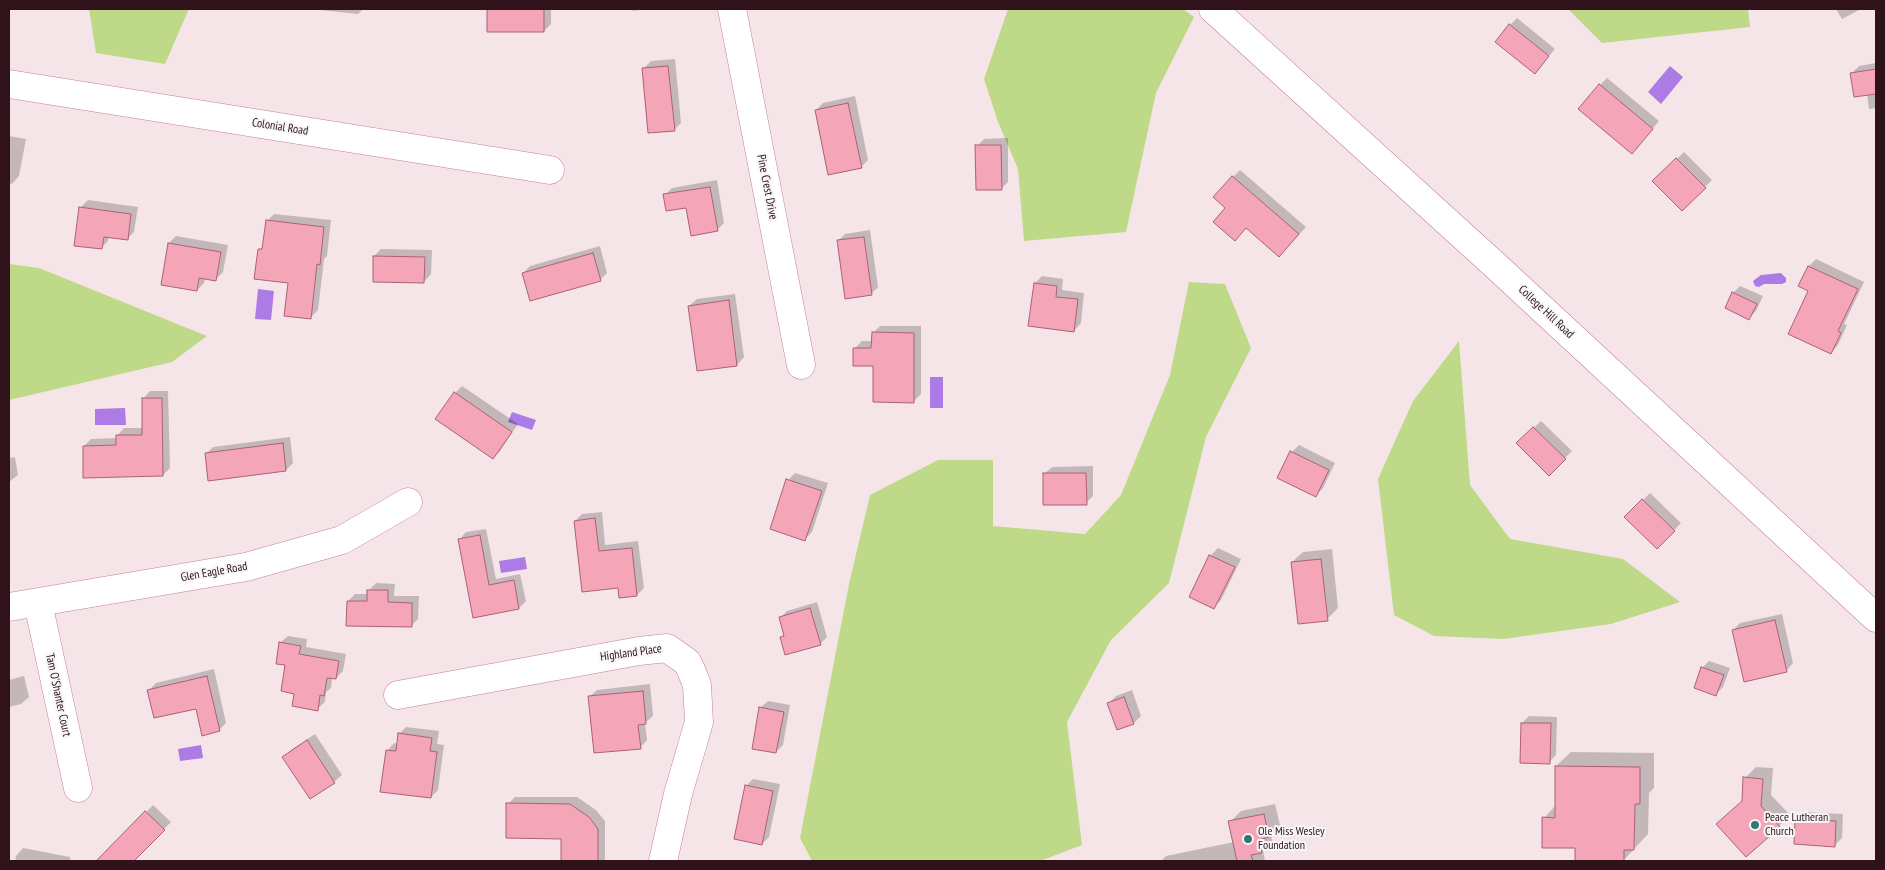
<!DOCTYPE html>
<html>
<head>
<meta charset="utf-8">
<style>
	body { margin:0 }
	#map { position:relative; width:1885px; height:870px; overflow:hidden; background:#f6e5e8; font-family:"PT Sans Narrow",sans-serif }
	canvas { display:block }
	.frame { position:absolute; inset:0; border:10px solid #2f121a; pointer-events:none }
</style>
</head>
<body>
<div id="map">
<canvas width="1885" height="870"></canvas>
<div class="frame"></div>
</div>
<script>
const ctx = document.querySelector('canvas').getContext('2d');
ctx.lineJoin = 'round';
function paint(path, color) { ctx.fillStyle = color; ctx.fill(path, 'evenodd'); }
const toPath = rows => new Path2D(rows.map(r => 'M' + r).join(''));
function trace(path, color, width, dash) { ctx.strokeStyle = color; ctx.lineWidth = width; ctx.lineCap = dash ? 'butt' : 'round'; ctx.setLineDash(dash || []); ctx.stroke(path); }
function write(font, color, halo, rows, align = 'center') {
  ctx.font = font + ' "PT Sans Narrow",sans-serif'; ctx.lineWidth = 4; ctx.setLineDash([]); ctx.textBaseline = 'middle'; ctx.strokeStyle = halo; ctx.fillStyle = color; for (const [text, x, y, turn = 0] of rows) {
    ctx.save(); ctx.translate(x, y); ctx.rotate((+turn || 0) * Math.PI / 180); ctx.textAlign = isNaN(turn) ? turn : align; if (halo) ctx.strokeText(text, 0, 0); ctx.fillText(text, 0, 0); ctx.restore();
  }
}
const green = toPath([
	[89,9,189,9,165,64,96,53],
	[1008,9,1183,9,1194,17,1156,93,1126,232,1024,241,1018,169,998,122,984,79],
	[1568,9,1748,9,1750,27,1602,43],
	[9,264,39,268,207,336,172,362,9,400],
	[1189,282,1225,284,1251,348,1206,437,1169,583,1111,640,1067,722,1082,845,1040,861,812,861,800,838,849,584,870,495,938,460,993,460,993,526,1085,534,1121,495,1170,375],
	[1459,341,1470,485,1510,539,1623,559,1680,602,1611,624,1503,639,1434,636,1394,615,1378,479,1413,401]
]);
const water = toPath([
	[1670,66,1683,77,1661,104,1648,92],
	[1781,273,1786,278,1786,282,1782,284,1764,284,1759,287,1755,286,1753,281,1761,275],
	[258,289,274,291,271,320,255,319],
	[930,377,943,377,943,408,930,408],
	[125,408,126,425,95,425,95,409],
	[512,412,536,420,532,430,508,422],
	[525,557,527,569,501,573,499,561],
	[201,745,203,758,180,761,178,749]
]);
const shadow = toPath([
	[310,9,363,9,358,14],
	[488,9,551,9,551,24,544,31,488,31],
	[632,9,647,9,633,11],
	[1836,9,1861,9,1842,19],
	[1517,18,1555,49,1535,72,1510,25],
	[675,59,681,123,674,130,643,69,651,61],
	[1876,63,1876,108,1869,109,1867,94,1852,73,1859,66],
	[1607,78,1659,121,1639,145,1600,85],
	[855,96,868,160,861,167,816,110,823,103],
	[9,136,26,139,19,176,12,184,9,183],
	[1008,138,1008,182,1001,189,977,146,984,139],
	[1684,152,1712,180,1682,210,1654,181],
	[1240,170,1306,227,1279,256,1227,208,1233,177],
	[717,180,724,223,717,230,687,207,665,195,672,188],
	[88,200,138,207,134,232,127,239,109,236,108,241,101,248,81,207],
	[274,214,331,220,327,256,324,259,318,310,310,318,289,282,259,250,264,245,267,221],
	[870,230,878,287,871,294,838,241,845,234],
	[176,236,228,245,223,272,215,280,205,278,204,283,197,290,169,243],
	[600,246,607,273,600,280,523,273,530,266],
	[381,249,432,250,431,274,424,282,374,256],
	[1816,259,1864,282,1844,324,1847,325,1838,345,1831,353,1810,290,1800,285,1809,266],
	[1042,276,1063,279,1062,290,1084,293,1081,323,1074,331,1035,283],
	[1740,286,1763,296,1756,311,1749,318,1733,293],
	[735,294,744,357,737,365,689,306,697,299],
	[880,326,921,326,921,394,914,401,855,348,862,341,873,341,873,333],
	[462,386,518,424,500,451,493,458,455,393],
	[150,391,168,391,170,468,163,475,84,446,91,439,117,438,117,436,124,428,143,428,143,399],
	[1541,421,1572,451,1549,474,1518,443],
	[290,437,293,463,286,470,206,454,213,447],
	[1299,445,1335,463,1323,488,1316,495,1292,452],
	[15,457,18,475,9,482,9,458],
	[1093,466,1093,496,1086,503,1044,474,1052,467],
	[795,473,828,483,812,532,805,539,788,480],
	[1650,493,1681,523,1657,548,1626,517],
	[602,512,605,545,638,541,644,588,637,595,619,587,575,521,582,514],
	[486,529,496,579,520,574,526,601,519,608,474,617,459,540,466,532],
	[1218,548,1241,559,1221,600,1214,607,1191,596,1211,555],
	[1332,549,1338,608,1327,619,1292,562,1303,552],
	[376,583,395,584,394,596,419,596,418,619,411,626,348,601,355,594,369,594,369,590],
	[817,602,827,637,820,644,781,638,785,634,780,618,787,611],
	[1782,614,1793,663,1786,671,1733,630,1740,623],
	[288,636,307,639,306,647,346,654,343,671,336,678,332,678,331,688,326,692,325,702,317,709,295,693,280,643],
	[1709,661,1730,668,1723,687,1716,694,1702,668],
	[214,669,226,723,219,730,197,707,149,690,156,683],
	[24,676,29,697,21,704,9,707,9,680],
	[650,684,653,716,645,723,647,740,640,748,589,697,597,690],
	[1132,690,1141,716,1134,723,1118,728,1109,703,1116,696],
	[768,701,790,705,783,745,776,752,760,708],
	[1529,716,1557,717,1556,755,1549,762,1522,723],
	[406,727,439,731,437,744,444,745,438,790,431,797,387,751,394,743,398,744,399,734],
	[315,734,342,775,334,782,310,798,284,757,291,750],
	[1571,752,1654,753,1654,788,1649,793,1648,834,1623,861,1577,847,1544,818,1556,805,1556,766],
	[1756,767,1773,768,1771,795,1790,815,1779,826,1743,800,1745,778],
	[753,779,780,784,769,837,762,844,746,786],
	[515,797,577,797,596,810,605,821,605,861,562,861,562,837,508,804],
	[1275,804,1280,825,1271,834,1272,841,1263,850,1265,861,1161,861,1166,856,1234,842,1230,822,1241,811],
	[153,805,171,822,133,861,128,856,123,861,113,861,106,853],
	[1803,812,1843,814,1842,838,1835,845,1796,820],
	[23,848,70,857,70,861,15,861,16,856]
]);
const building = toPath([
	[487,9,544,9,544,32,487,32,487,9],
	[1509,24,1549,56,1535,74,1495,42,1509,24],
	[668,66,675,131,648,133,642,68,668,66],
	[1876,69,1876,94,1854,97,1850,73,1876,69],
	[1599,84,1653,129,1632,154,1578,109,1599,84],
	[848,103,862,168,828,175,815,110,848,103],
	[975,145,1001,145,1002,190,976,190,975,145],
	[1676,158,1706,188,1682,211,1652,181,1676,158],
	[1232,176,1299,234,1279,257,1246,228,1235,241,1213,222,1225,208,1213,197,1232,176],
	[710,187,718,231,691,236,686,208,666,211,663,194,710,187],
	[79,207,131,214,128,240,104,237,102,249,74,246,79,207],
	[266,220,324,227,320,265,317,264,311,319,284,316,288,283,254,279,258,249,262,249,266,220],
	[864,237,872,295,845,299,837,240,864,237],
	[168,243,221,252,216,281,199,278,197,291,161,285,168,243],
	[593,253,601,281,530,301,522,273,593,253],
	[373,256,425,257,424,283,373,282,373,256],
	[1808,266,1858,289,1838,331,1841,333,1831,354,1788,334,1808,291,1798,286,1808,266],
	[1034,283,1057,286,1056,297,1078,299,1074,332,1028,326,1034,283],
	[1732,292,1757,304,1749,320,1725,308,1732,292],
	[729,300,737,366,697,371,688,306,729,300],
	[872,332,914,333,914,403,873,402,873,366,853,366,853,348,871,348,872,332],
	[454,392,512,432,493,459,435,419,454,392],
	[142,398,162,398,163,476,83,478,83,446,116,445,116,435,142,435,142,398],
	[1533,427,1566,459,1549,476,1516,443,1533,427],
	[283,443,286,471,208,481,205,453,283,443],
	[1290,451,1329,470,1316,497,1277,478,1290,451],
	[1043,473,1086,473,1087,505,1043,505,1043,473],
	[786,479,822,491,805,541,770,529,786,479],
	[1642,499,1675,531,1657,549,1624,517,1642,499],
	[595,518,599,551,632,548,637,596,619,598,618,588,582,592,574,521,595,518],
	[480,535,489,585,514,580,519,609,473,618,458,539,480,535],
	[1209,555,1235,567,1214,609,1189,597,1209,555],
	[1321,559,1328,621,1298,624,1291,562,1321,559],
	[367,590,388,590,388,602,412,603,412,627,346,626,347,601,367,601,367,590],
	[810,608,821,645,785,655,780,637,784,636,779,617,810,608],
	[1775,620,1787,672,1744,682,1732,630,1775,620],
	[279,642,301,646,299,654,339,661,336,679,327,678,324,696,320,695,318,711,292,706,294,694,281,691,285,665,276,664,279,642],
	[1701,667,1724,675,1716,696,1694,688,1701,667],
	[207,676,220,731,202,736,196,709,154,718,147,690,207,676],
	[643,691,646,724,638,725,641,749,594,753,588,696,643,691],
	[1124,697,1134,724,1117,730,1107,703,1124,697],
	[759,707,784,712,776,753,752,749,759,707],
	[1521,723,1551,723,1550,764,1520,763,1521,723],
	[398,733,432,738,430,751,437,752,431,798,380,792,386,750,396,751,398,733],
	[307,740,335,783,310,799,282,757,307,740],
	[1555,766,1640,767,1640,804,1635,804,1634,850,1624,850,1624,861,1575,861,1575,848,1542,848,1542,817,1555,818,1555,766],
	[1743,777,1763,779,1761,806,1780,827,1746,857,1716,824,1742,801,1743,777],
	[745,785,773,791,762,845,734,839,745,785],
	[506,803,570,804,589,817,598,829,598,861,561,861,561,839,506,838,506,803],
	[145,811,165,830,134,861,96,861,145,811],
	[1264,814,1269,837,1259,840,1262,853,1251,855,1253,861,1237,861,1228,821,1264,814],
	[1795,819,1836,821,1835,847,1794,844,1795,819]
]);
const minor = toPath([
	[732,9,801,365],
	[1213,9,1497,267,1876,618],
	[9,84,550,170],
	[38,603,78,788],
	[9,607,246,567,342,540,408,502],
	[398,695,639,651,667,648,687,662,691,670,697,685,699,722,678,794,663,861]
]);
const markers = [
	[1755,825,5,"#32786f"],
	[1248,839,5,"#32786f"]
];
const streetNames = [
	["Colonial Road",280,127,9],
	["Pine Crest Drive",767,187,79],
	["College Hill Road",1546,312,43],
	["Glen Eagle Road",214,572,-10],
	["Highland Place",631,653,-8],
	["Tam O'Shanter Court",58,695,78]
];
const poiNames = [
	["Peace Lutheran",1765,818],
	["Church",1765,832],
	["Ole Miss Wesley",1258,832],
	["Foundation",1258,846]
];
paint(green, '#beda88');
paint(water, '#ad7be6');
paint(shadow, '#0003');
paint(building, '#f5a5b8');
trace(building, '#aa6173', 1);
trace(minor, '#ca7e91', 29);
trace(minor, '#fff', 28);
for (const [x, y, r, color] of markers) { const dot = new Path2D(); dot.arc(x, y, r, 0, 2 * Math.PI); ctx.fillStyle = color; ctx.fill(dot); trace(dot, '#f7f7f7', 2); }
write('12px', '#2f121a', '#f7f7f7', streetNames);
write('12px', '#2f121a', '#f7f7f7', poiNames, 'left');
</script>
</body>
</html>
